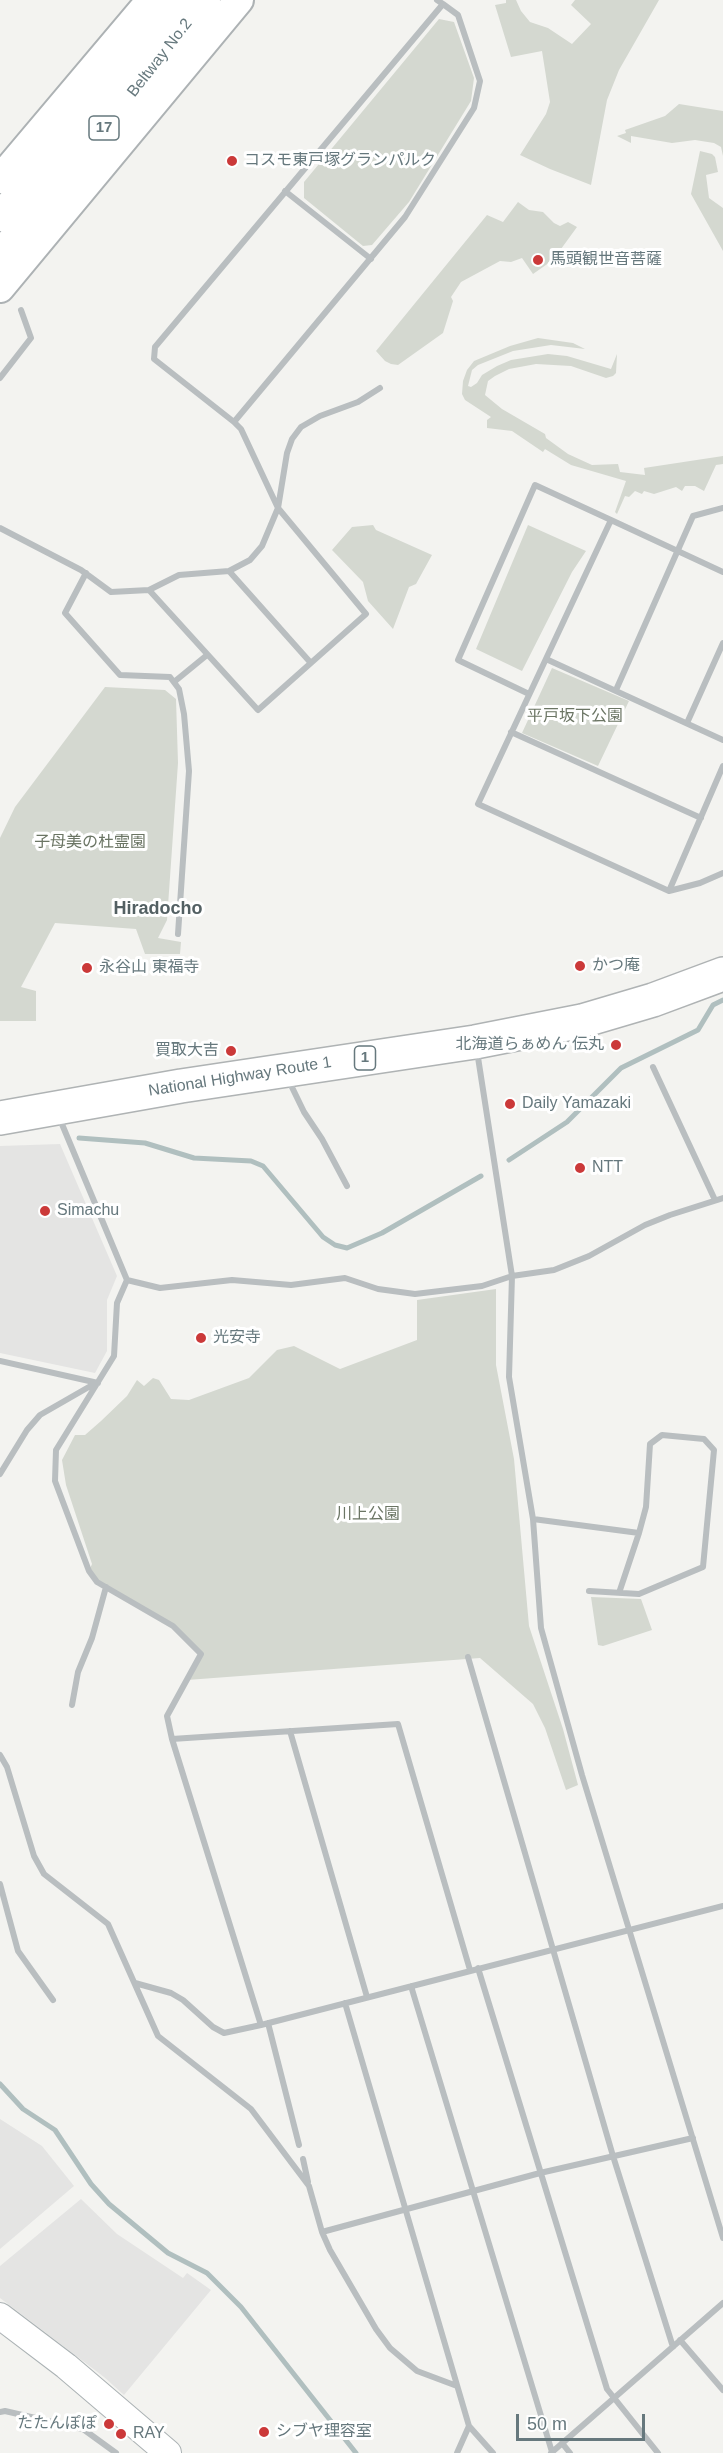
<!DOCTYPE html>
<html>
<head>
<meta charset="utf-8">
<style>
	body { margin:0 }
	#map { position:relative; width:723px; height:2453px; overflow:hidden; background:#f3f3f0; font-family:Helvetica,sans-serif }
	canvas { display:block }
	.scale { position:absolute; left:516px; top:2414px; width:129px; height:27px; box-sizing:border-box; border:3px solid #66787d; border-top:0; padding-left:8px; font-size:18px; line-height:21px; white-space:nowrap; color:#66787d; -webkit-text-stroke:4px #fff; paint-order:stroke }
</style>
</head>
<body>
<div id="map">
<canvas width="723" height="2453"></canvas>
<div class="scale">50 m</div>
</div>
<script>
const ctx = document.querySelector('canvas').getContext('2d');
ctx.lineJoin = 'round';
function paint(path, color) { ctx.fillStyle = color; ctx.fill(path, 'evenodd'); }
const toPath = rows => new Path2D(rows.map(r => 'M' + r).join(''));
function trace(path, color, width, dash) { ctx.strokeStyle = color; ctx.lineWidth = width; ctx.lineCap = dash ? 'butt' : 'round'; ctx.setLineDash(dash || []); ctx.stroke(path); }
function write(font, color, halo, rows, align = 'center') {
  ctx.font = font + ' Helvetica,"Noto Sans JP",sans-serif'; ctx.lineWidth = 6; ctx.setLineDash([]); ctx.textBaseline = 'middle'; ctx.strokeStyle = halo; ctx.fillStyle = color; for (const [text, x, y, turn = 0] of rows) {
    ctx.save(); ctx.translate(x, y); ctx.rotate((+turn || 0) * Math.PI / 180); ctx.textAlign = isNaN(turn) ? turn : align; if (halo) ctx.strokeText(text, 0, 0); ctx.fillText(text, 0, 0); ctx.restore();
  }
}
const built = toPath([
	[60,1144,117,1276,107,1300,107,1351,95,1373,0,1353,0,1146],
	[0,2119,42,2146,74,2186,0,2249],
	[81,2199,117,2234,183,2278,187,2273,211,2290,124,2395,104,2377,0,2298,0,2266]
]);
const green = toPath([
	[506,0,516,0,521,11,530,22,548,28,572,44,591,24,571,5,575,0,659,0,619,70,607,100,591,185,550,169,520,155,546,114,550,102,542,51,511,57,495,5,506,3],
	[439,19,454,22,474,78,471,101,409,202,372,245,363,246,304,198,304,182],
	[679,104,723,111,723,156,721,147,714,143,695,140,672,143,631,136,631,143,617,136,626,133,625,130,665,116],
	[700,151,712,154,715,157,718,172,706,175,709,198,723,208,723,251,691,194],
	[518,202,529,210,543,212,554,223,560,226,568,222,577,227,553,260,533,274,522,258,511,262,500,261,461,282,451,297,453,301,443,333,398,365,391,364,385,361,376,351,487,215,503,222],
	[538,338,573,343,585,349,551,345,513,351,478,365,472,370,468,386,471,387,477,383,482,375,497,366,511,360,548,354,567,356,611,369,617,354,616,373,613,376,606,378,571,366,536,364,509,369,495,376,488,381,485,395,502,409,545,434,546,438,568,454,592,465,618,464,620,472,645,475,644,468,723,456,723,464,716,465,704,491,695,486,685,486,682,491,676,487,654,494,644,491,642,494,635,491,629,497,625,496,617,514,615,512,626,481,571,465,545,449,543,452,512,431,487,428,487,420,491,417,465,400,462,394,463,381,467,370,474,361,510,346],
	[373,525,376,530,432,555,416,584,409,587,393,629,368,601,363,582,332,550,352,527],
	[528,525,586,551,572,572,522,671,476,649],
	[552,668,629,701,598,766,522,733],
	[105,687,165,690,176,699,178,763,167,920,158,938,181,942,180,954,145,954,136,929,55,923,21,987,36,991,36,1021,0,1021,0,838,15,807],
	[496,1289,496,1365,514,1459,529,1626,563,1729,578,1785,566,1790,545,1728,533,1704,480,1658,187,1680,200,1654,173,1626,97,1582,89,1571,92,1564,66,1485,62,1460,75,1435,85,1435,101,1421,127,1396,137,1380,144,1386,153,1378,159,1380,171,1399,189,1400,249,1378,277,1350,294,1346,340,1369,417,1340,417,1300],
	[591,1597,641,1599,652,1630,603,1646,598,1645]
]);
const stream = toPath([
	[79,1138,145,1143,194,1158,251,1161,263,1166,323,1237,335,1245,347,1248,382,1233,481,1176],
	[509,1160,567,1122,621,1068,698,1030,713,1005,723,1000],
	[0,2084,23,2109,55,2130,91,2184,109,2204,168,2253,207,2273,241,2307,356,2453]
]);
const street = toPath([
	[437,0,443,4,458,15,480,81,474,108,405,217,234,422,154,359,155,347,443,4],
	[285,191,371,259],
	[0,378,31,338,21,310],
	[0,528,81,570,111,592,149,590,179,575,229,571,250,560,262,546,278,508,287,453,292,439,301,427,320,416,358,402,380,388],
	[229,571,310,662],
	[723,572,611,520,478,804,669,891,700,883,723,873],
	[86,573,65,613,120,675,170,677,179,689,184,714,189,771,178,934],
	[149,590,258,710,366,614,278,508,241,429,234,422],
	[546,659,723,740],
	[174,682,207,655],
	[616,690,693,516,723,508],
	[529,694,458,660,535,485,611,520],
	[687,723,723,643],
	[511,732,701,818],
	[669,891,723,766],
	[477,1051,512,1276,509,1377,533,1519,541,1628,582,1775,723,2238],
	[653,1067,715,1200],
	[288,1079,304,1112,322,1139,347,1186],
	[59,1117,127,1280,117,1303,114,1356,56,1450,55,1481,89,1571,97,1582,173,1626,201,1654,167,1716,172,1739,261,2025],
	[127,1280,160,1288,232,1280,291,1285,345,1278,378,1289,415,1294,482,1286,512,1276,554,1270,589,1256,645,1225,670,1215,723,1198],
	[0,1361,98,1383],
	[0,1474,27,1430,40,1415,94,1384],
	[533,1519,639,1533,646,1507,650,1444,662,1435,704,1439,714,1450,703,1567,639,1594,589,1591],
	[619,1593,639,1533],
	[468,1657,613,2156,673,2347],
	[72,1705,78,1672,92,1638,106,1587],
	[290,1731,367,1997],
	[172,1739,398,1724,470,1970],
	[0,1755,7,1767,34,1856,44,1874,108,1924,158,2036,251,2109,309,2186,322,2232,330,2250,376,2329,390,2348,417,2371,457,2386],
	[0,1884,18,1951,53,2000],
	[478,1968,607,2389,658,2453],
	[135,1983,171,1993,183,2000,213,2027,224,2033,261,2025,723,1906],
	[411,1986,552,2452],
	[345,2003,469,2426,457,2453],
	[268,2023,299,2145],
	[303,2159,308,2182],
	[322,2232,540,2173,693,2138],
	[680,2340,723,2390],
	[0,2412,5,2411,83,2429,116,2453],
	[469,2426,493,2453],
	[562,2443,570,2453],
	[551,2453,723,2303]
]);
const secondary = toPath([
	[0,2316,66,2366,168,2453]
]);
const primary = toPath([
	[0,179,151,0],
	[0,217,177,0],
	[0,255,206,0],
	[0,288,239,0]
]);
const highway = toPath([
	[0,1118,181,1086,475,1042,582,1021,653,1000,723,974]
]);
const markers = [
	[232,161,6,"#cb3939"],
	[538,260,6,"#cb3939"],
	[580,966,6,"#cb3939"],
	[87,968,6,"#cb3939"],
	[616,1045,6,"#cb3939"],
	[231,1051,6,"#cb3939"],
	[510,1104,6,"#cb3939"],
	[580,1168,6,"#cb3939"],
	[45,1211,6,"#cb3939"],
	[201,1338,6,"#cb3939"],
	[109,2424,6,"#cb3939"],
	[264,2432,6,"#cb3939"],
	[121,2434,6,"#cb3939"]
];
const shields = [
	[104,128,30],
	[365,1058,21]
];
const shieldNames = [
	["17",104,128],
	["1",365,1058]
];
const streetNames = [
	["Beltway No.2",160,58,-52],
	["National Highway Route 1",240,1077,-9]
];
const poiNames = [
	["コスモ東戸塚グランパルク",244,161],
	["馬頭観世音菩薩",550,260],
	["かつ庵",592,966],
	["永谷山 東福寺",99,968],
	["北海道らぁめん 伝丸",604,1045,"right"],
	["買取大吉",219,1051,"right"],
	["Daily Yamazaki",522,1104],
	["NTT",592,1168],
	["Simachu",57,1211],
	["光安寺",213,1338],
	["たたんぽぽ",97,2424,"right"],
	["シブヤ理容室",276,2432],
	["RAY",133,2434]
];
const parkNames = [
	["平戸坂下公園",575,717],
	["子母美の杜霊園",90,843],
	["川上公園",368,1515]
];
const neighbourhoodNames = [
	["Hiradocho",158,909]
];
paint(built, '#e4e4e3');
paint(green, '#d4d8d0');
trace(stream, '#b0bfbf', 5);
trace(secondary, '#abb2b4', 28);
trace(primary, '#adb2b4', 32);
trace(highway, '#afb3b4', 36);
trace(street, '#b9bec0', 6);
trace(secondary, '#fff', 26);
trace(primary, '#fff', 28);
trace(highway, '#fff', 33);
for (const [x, y, r, color] of markers) { const dot = new Path2D(); dot.arc(x, y, r, 0, 2 * Math.PI); ctx.fillStyle = color; ctx.fill(dot); trace(dot, '#fff', 2); }
for (const [x, y, w] of shields) { const box = new Path2D(); box.roundRect(x - w / 2, y - 12, w, 24, 4.5); ctx.fillStyle = '#fff'; ctx.fill(box); trace(box, '#66787d', 1.5); }
write('bold 15px', '#66787d', null, shieldNames);
write('16px', '#66787d', '#fff', streetNames);
write('16px', '#66787d', '#fff', poiNames, 'left');
write('16px', '#6b7564', '#fff', parkNames);
write('bold 18px', '#536063', '#fff', neighbourhoodNames);
</script>
</body>
</html>
